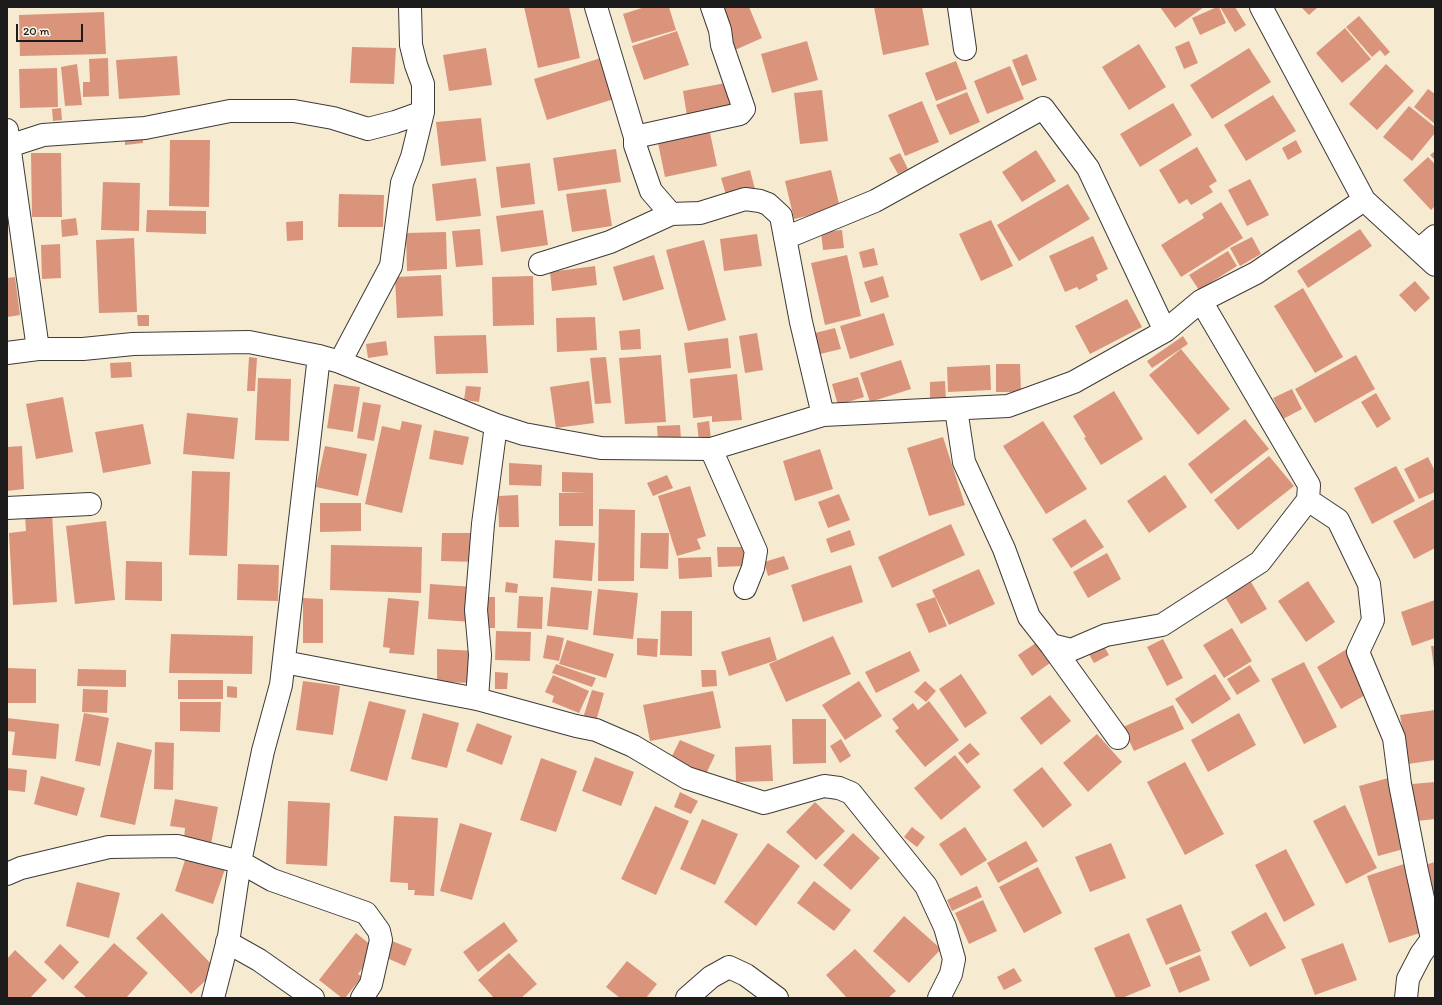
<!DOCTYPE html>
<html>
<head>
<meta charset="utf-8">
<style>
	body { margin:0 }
	#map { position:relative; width:1442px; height:1005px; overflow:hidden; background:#f6ead1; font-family:Itim,sans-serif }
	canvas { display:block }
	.frame { position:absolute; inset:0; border:8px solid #1c1c1c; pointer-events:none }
	.scale { position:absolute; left:16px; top:24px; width:67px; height:18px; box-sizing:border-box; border:2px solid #1c1c1c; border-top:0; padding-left:5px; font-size:12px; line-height:14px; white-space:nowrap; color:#1c1c1c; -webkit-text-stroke:3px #fcf5e5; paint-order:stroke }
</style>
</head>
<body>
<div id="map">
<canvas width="1442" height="1005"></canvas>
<div class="frame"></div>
<div class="scale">20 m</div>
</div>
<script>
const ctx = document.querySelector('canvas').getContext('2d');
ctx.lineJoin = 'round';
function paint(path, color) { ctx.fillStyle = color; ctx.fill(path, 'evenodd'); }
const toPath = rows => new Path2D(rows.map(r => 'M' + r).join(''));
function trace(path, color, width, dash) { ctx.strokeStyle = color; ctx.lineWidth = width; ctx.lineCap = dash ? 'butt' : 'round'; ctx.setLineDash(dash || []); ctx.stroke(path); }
const building = toPath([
	[524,7,569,7,580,58,538,68],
	[645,7,669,7,676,30,632,43,623,14],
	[717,7,749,7,762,38,735,50],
	[874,7,922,7,929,45,883,55],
	[1160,7,1204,7,1175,28],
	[1217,7,1219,7,1226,23,1200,35,1192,18],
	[1220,7,1235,7,1246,25,1235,32],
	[1301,7,1318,7,1309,15],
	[104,12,106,54,20,56,19,15],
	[1359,16,1390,52,1385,56,1380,50,1372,57,1346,27],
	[1345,28,1371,59,1342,83,1316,53],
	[677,31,689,65,644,80,632,46],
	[807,41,818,80,772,93,761,54],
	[1189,41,1198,63,1184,69,1175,47],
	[1139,44,1166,87,1129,110,1102,67],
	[352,47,396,48,394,84,350,83],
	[486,48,492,85,449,91,443,55],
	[1249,48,1271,82,1212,119,1190,85],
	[1027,54,1037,80,1022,86,1012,60],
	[177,56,180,95,119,99,116,60],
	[108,58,109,96,83,97,83,82,90,82,89,59],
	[601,58,614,99,547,120,534,79],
	[956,61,967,89,936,101,925,73],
	[77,64,82,105,65,106,61,67],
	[1386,64,1414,91,1377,130,1349,104],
	[1010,66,1024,99,987,114,974,81],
	[57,68,58,107,20,108,19,69],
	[731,82,736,108,687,116,683,91],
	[1428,89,1435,94,1435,124,1414,107],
	[822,90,828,141,800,144,794,93],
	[967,92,980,122,950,135,936,105],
	[1273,95,1296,131,1246,161,1224,125],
	[922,101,939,142,905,156,888,115],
	[1173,103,1192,135,1140,167,1120,134],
	[1409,106,1435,127,1435,133,1412,161,1383,137],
	[61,108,62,120,53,121,52,109],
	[481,118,486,161,441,166,436,122],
	[709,128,717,166,665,177,657,138],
	[143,135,143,143,125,145,125,137],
	[170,140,210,140,209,207,169,206],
	[1296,140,1302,152,1288,160,1282,148],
	[1197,147,1217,181,1209,186,1213,192,1191,205,1187,199,1179,204,1159,170],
	[616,149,621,182,558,191,553,158],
	[1036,150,1056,181,1022,202,1002,172],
	[1435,151,1435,160,1430,155],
	[31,153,61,153,62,217,32,217],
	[900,153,908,169,898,174,889,158],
	[1428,157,1435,164,1435,206,1431,210,1403,180],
	[530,163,535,204,501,208,496,167],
	[750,170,755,189,727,198,721,178],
	[831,170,840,208,794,219,785,181],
	[476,178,481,216,436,221,432,184],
	[1250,179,1269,215,1247,226,1228,190],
	[103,182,140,183,139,231,101,230],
	[1068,184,1090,219,1019,261,997,225],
	[606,189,612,226,572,232,566,194],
	[339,194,384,195,383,227,338,227],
	[1221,202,1243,238,1181,277,1161,245,1204,218,1202,214],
	[147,210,206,211,206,234,146,232],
	[543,210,548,245,501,252,496,216],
	[76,218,78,235,62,237,61,220],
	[991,220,1013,266,981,281,959,234],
	[303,221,303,240,287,241,286,222],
	[480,229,483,265,456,267,452,231],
	[1360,229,1372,246,1308,288,1297,271],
	[842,230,844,248,823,250,821,232],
	[446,232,447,269,407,271,406,233],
	[757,234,762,266,724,271,720,239],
	[1093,236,1108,269,1096,275,1098,280,1079,290,1077,287,1065,292,1049,256],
	[1252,237,1261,254,1240,266,1230,248],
	[134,238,137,312,99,313,96,240],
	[704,240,726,320,688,331,666,250],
	[60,244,61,278,42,279,41,245],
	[874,248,878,265,863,268,859,252],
	[1228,251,1237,266,1199,290,1189,275],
	[654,255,664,289,623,301,613,267],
	[847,255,861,316,825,325,811,263],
	[595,266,597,285,552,291,550,272],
	[441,275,443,316,397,318,395,277],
	[533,276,534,325,493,326,492,277],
	[883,276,889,297,871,303,864,282],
	[15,277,20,315,7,317,7,278],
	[1415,281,1430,298,1415,312,1399,295],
	[1303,288,1343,357,1315,373,1274,306],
	[1127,299,1142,327,1090,354,1075,326],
	[884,313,894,345,850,359,840,326],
	[137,315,149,315,149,326,138,326],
	[595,317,597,350,557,352,556,318],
	[835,328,841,349,820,354,815,333],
	[640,329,641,349,621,350,619,331],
	[757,333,763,370,745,373,739,336],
	[486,335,488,373,436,374,434,336],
	[1183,336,1188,344,1152,368,1147,361],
	[728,338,731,368,688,373,684,343],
	[386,341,388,355,368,358,366,344],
	[1181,349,1230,409,1198,435,1149,375],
	[661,355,666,422,625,424,619,358],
	[1356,355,1375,389,1315,423,1295,389],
	[249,357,257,358,255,391,247,391],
	[606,357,611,403,595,404,590,358],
	[901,360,911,389,870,402,860,373],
	[131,362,132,377,111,378,110,363],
	[996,364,1020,364,1021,392,996,392],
	[990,365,991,390,948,392,947,367],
	[737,374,742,420,712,422,712,416,693,418,690,379],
	[858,377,864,397,838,405,832,384],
	[258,378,291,379,289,441,255,440],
	[589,381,594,423,556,428,550,387],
	[945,381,946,399,930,399,930,382],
	[334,384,360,387,353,432,327,428],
	[466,386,481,387,479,402,464,400],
	[1292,389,1302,409,1283,419,1273,398],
	[1114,391,1143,439,1101,465,1084,438,1086,437,1073,416],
	[1376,393,1391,419,1377,428,1361,402],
	[63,397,73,452,36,459,26,404],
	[363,402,381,405,374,441,357,438],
	[187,413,238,418,234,459,183,454],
	[1245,419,1269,449,1211,494,1188,464],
	[402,421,422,425,402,513,365,504,382,426,400,430],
	[709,421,711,440,699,442,697,423],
	[1043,421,1087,489,1046,514,1003,446],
	[143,424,151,464,103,473,95,432],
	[680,425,681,439,658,441,657,426],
	[434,430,469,437,463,465,429,459],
	[943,437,965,505,929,516,907,448],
	[22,446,24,489,7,491,7,447],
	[325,446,367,454,358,496,316,487],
	[820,449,833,489,795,501,783,461],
	[1269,456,1294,486,1238,530,1214,500],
	[1428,457,1435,471,1435,492,1419,499,1404,469],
	[509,463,542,465,541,486,509,485],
	[1396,466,1415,501,1372,524,1354,488],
	[192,471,230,472,227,556,189,555],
	[562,472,593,473,593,526,559,526,559,493,588,493,562,492],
	[667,475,673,488,653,496,647,483],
	[1165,475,1187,507,1149,533,1127,501],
	[690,486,706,536,697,539,701,549,677,556,658,496],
	[839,494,850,520,828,528,818,502],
	[518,495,519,527,499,527,498,496],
	[1435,499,1435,548,1414,559,1393,521],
	[320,503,361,503,361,531,320,532],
	[599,509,635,510,634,581,598,581],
	[52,513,57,602,13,605,9,533,26,531,25,514],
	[1085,519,1104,547,1071,568,1052,539],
	[106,521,115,600,75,604,66,526],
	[951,524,965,555,892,588,878,557],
	[850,530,855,545,831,553,826,539],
	[442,533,479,533,478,562,441,561],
	[641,533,669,533,668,569,640,568],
	[555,540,595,543,592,581,553,578],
	[331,545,422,547,421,593,330,590],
	[717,547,744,547,744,566,718,567],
	[1107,553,1121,579,1088,598,1073,572],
	[784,556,789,569,768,576,764,562],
	[711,557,712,577,679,579,678,558],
	[126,561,162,562,162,601,125,600],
	[238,564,279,565,278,601,237,600],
	[851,565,863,602,803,622,791,585],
	[979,569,995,604,949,625,932,590],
	[1308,581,1335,622,1306,642,1278,601],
	[506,582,518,584,517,593,505,592],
	[1251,582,1267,609,1241,624,1225,597],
	[430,584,474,587,472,622,428,619],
	[551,587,592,591,588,630,547,626],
	[598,589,638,593,633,639,593,635],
	[519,596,543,597,542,629,517,628],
	[482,597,495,597,495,628,481,628],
	[935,597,947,626,929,633,916,604],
	[303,598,323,599,323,643,303,643],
	[388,598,419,601,414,655,389,653,390,648,383,647],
	[1435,600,1435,638,1412,646,1401,612],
	[661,611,692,611,692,656,660,655],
	[1232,628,1252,661,1224,678,1203,645],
	[496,631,531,632,530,661,495,660],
	[171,634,253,636,252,674,169,673],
	[547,635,564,638,559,661,543,658],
	[833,636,851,674,786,702,769,664],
	[770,637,777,660,729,676,721,652],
	[637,638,658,639,657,657,637,655],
	[1163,639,1183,678,1167,686,1147,647],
	[567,640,614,654,606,678,559,664],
	[1101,641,1109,655,1094,663,1086,649],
	[1036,643,1050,663,1032,676,1018,655],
	[1431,646,1435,646,1435,667,1434,668],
	[437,649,476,651,475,683,437,682],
	[1347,649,1372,691,1341,709,1317,667],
	[910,651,920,671,876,693,865,672],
	[1304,662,1337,727,1304,744,1271,679],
	[556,664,596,678,592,687,552,673],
	[1250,665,1260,681,1237,695,1227,679],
	[7,668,36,669,36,703,7,703],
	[78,669,126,670,126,687,77,686],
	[701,670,716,670,717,686,702,687],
	[495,672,508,673,507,689,495,689],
	[961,674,987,713,965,728,939,689],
	[1215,674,1231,699,1192,724,1175,699],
	[553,675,589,691,579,713,552,702,554,696,545,692],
	[178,680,223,680,223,699,178,699],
	[303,681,340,686,333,735,296,730],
	[859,681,882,716,845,740,822,705],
	[925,681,936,691,926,702,914,692],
	[227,686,237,687,237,698,227,697],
	[83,689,108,690,107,713,82,712],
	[592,690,604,693,595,725,582,721],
	[713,691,721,728,650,741,643,705],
	[1050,695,1071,721,1041,745,1020,718],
	[369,701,406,710,387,781,350,771],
	[929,701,959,740,925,767,895,731,899,728,892,719,913,703,918,710],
	[180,702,221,702,220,732,180,731],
	[1173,705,1184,729,1134,751,1123,727],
	[1435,710,1435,760,1408,764,1400,715],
	[84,713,109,718,100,766,75,761],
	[423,713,459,723,447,768,411,759],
	[1239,713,1256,745,1208,772,1191,740],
	[7,718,59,724,56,759,12,755,15,732,7,731],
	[792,719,826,719,826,763,793,764],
	[477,723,512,736,502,765,466,751],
	[1097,734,1122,762,1088,792,1063,763],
	[841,739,851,756,840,763,830,746],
	[680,740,715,755,705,776,670,760],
	[117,742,152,750,135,825,100,817],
	[155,742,174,743,173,790,154,789],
	[970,743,980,754,967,764,958,753],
	[771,745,773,781,736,782,735,747],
	[955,755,981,787,941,820,914,788],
	[595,757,634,772,621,806,582,791],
	[541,758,577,771,556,832,520,820],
	[1185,762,1224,834,1185,855,1147,782],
	[1042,767,1072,805,1043,828,1013,790],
	[7,768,27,770,25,792,7,790],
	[41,776,85,788,77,816,34,804],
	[1392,777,1411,847,1378,856,1359,786],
	[1435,782,1435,819,1417,821,1412,784],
	[680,792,698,801,691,814,674,807],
	[175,799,218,807,211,844,184,840,185,828,170,826],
	[288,801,330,803,327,866,286,864],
	[815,802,845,831,816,860,786,832],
	[1345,805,1377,868,1346,884,1313,821],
	[655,806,689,821,656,895,621,879],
	[394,816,438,818,434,896,414,895,415,890,408,890,408,883,390,882],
	[702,819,738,834,715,885,680,869],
	[460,823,492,833,472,900,440,891],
	[912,827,925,837,917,847,904,837],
	[965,827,987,860,961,876,939,844],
	[853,833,880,858,851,890,823,865],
	[1026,841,1038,861,998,883,987,863],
	[768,843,800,866,756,926,724,902],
	[1111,843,1126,878,1090,892,1075,857],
	[1286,849,1315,905,1284,922,1255,865],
	[187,854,226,866,213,904,175,891],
	[1435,862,1435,896,1425,865],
	[1404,864,1426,931,1389,943,1367,876],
	[1038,867,1062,913,1024,933,999,887],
	[814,881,851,910,834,931,797,903],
	[77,882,120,893,109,938,66,926],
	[977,886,982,897,952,911,947,900],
	[983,900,997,931,969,944,955,913],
	[1181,904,1201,951,1166,965,1146,919],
	[1266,912,1286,948,1250,967,1231,932],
	[162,913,217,970,191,994,136,938],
	[904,916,941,949,909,983,873,951],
	[504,922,518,941,478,972,463,952],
	[356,933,377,950,358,974,362,977,345,998,342,998,319,980],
	[1129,933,1151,986,1122,998,1116,998,1094,948],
	[387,939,412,949,405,966,380,955],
	[114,943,148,973,126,998,87,998,74,987],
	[1343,943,1357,980,1315,995,1301,959],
	[60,944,79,962,63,980,44,962],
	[855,949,896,991,888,998,847,998,826,975],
	[15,950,47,980,30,998,7,998,7,959],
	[509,953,537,984,521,998,494,998,478,980],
	[1200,955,1210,980,1179,993,1169,968],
	[627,961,657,984,646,998,620,998,606,987],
	[1014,968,1022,981,1004,990,997,977]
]);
const minor = toPath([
	[596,7,635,137,635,145,651,191,671,214],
	[959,7,965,49],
	[1261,7,1364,200,1435,265],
	[7,130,38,349],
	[635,137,740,114,744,109,722,45,720,30,712,7],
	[9,146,43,135,145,128,230,111,294,111,333,118,368,129,395,122,423,112],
	[785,238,875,201,1043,108,1088,168,1165,331],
	[1419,250,1435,236],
	[540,264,610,242,671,214,700,213,745,199,760,201,768,204,781,216,801,322,823,415],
	[1201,301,1309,485,1308,500,1338,520,1369,584,1373,620,1358,652,1394,738,1400,784,1417,871,1432,939,1421,954,1408,979,1406,998],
	[7,353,38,349,83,349,133,344,249,342,319,356,340,362,496,425,524,434,601,448,711,449,823,415,1008,406,1074,382,1165,331,1201,301,1256,273,1364,200],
	[340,362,391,266,402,183,412,157,423,112,423,84,416,65,411,45,410,7],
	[956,409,964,462,1004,549,1029,617,1051,645,1118,738],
	[711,449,756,551,753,568,745,588],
	[7,508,90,504],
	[1051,645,1071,650,1106,635,1162,625,1260,562,1308,500],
	[284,662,477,699,576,726,596,730,633,746,687,778,764,803,824,786,839,788,851,793,926,886,945,927,954,959,951,974,939,998],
	[477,699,480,655,476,610,483,524,496,425],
	[7,874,21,868,109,847,177,846,240,862,272,880,366,913,379,931,381,940,371,984,362,998],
	[227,942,259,960,313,998],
	[213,998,229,936,240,862,263,751,281,685,319,356],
	[687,998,711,977,729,967,746,975,777,998]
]);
paint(building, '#da947b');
trace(minor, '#3d3b37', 24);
trace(minor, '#fff', 22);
</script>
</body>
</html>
